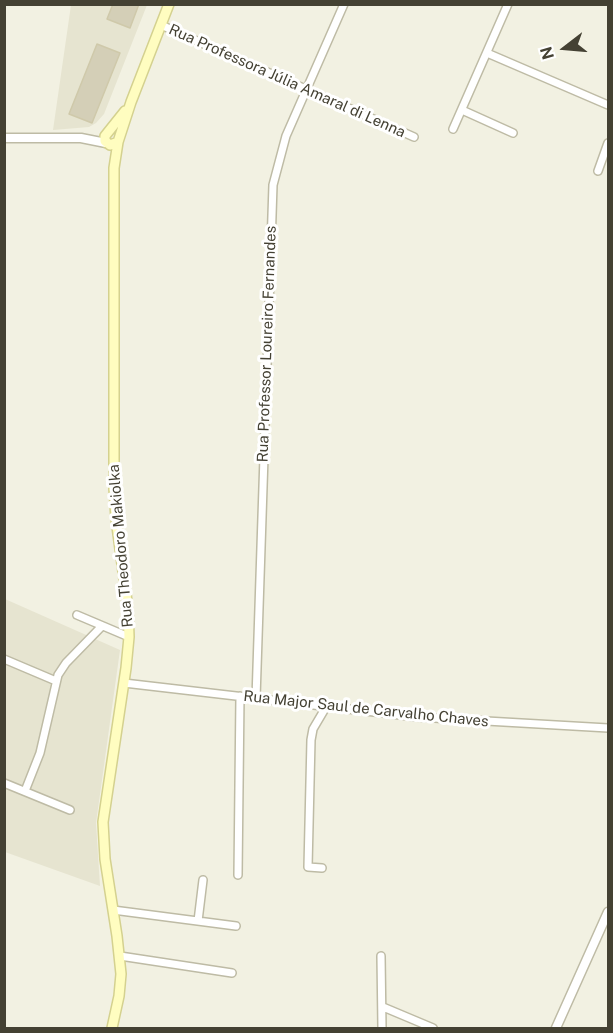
<!DOCTYPE html>
<html>
<head>
<meta charset="utf-8">
<style>
	body { margin:0 }
	#map { position:relative; width:613px; height:1033px; overflow:hidden; background:#f2f1e2; font-family:"Public Sans",sans-serif }
	canvas { display:block }
	.frame { position:absolute; inset:0; border:6px solid #444133; pointer-events:none }
	.north { position:absolute; left:535px; top:18px; width:60px; height:60px; -webkit-text-stroke:4px #fff; paint-order:stroke; rotate:254deg; font-size:16px; font-weight:700; line-height:24px; text-align:center; color:#444133 }
	.north::after { content:''; display:block; margin:auto; width:21px; height:27px; background:#444133; clip-path:polygon(50% 0,100% 100%,50% 72%,0 100%) }
</style>
</head>
<body>
<div id="map">
<canvas width="613" height="1033"></canvas>
<div class="frame"></div>
<div class="north">N</div>
</div>
<script>
const ctx = document.querySelector('canvas').getContext('2d');
ctx.lineJoin = 'round';
function paint(path, color) { ctx.fillStyle = color; ctx.fill(path, 'evenodd'); }
const toPath = rows => new Path2D(rows.map(r => 'M' + r).join(''));
function trace(path, color, width, dash) { ctx.strokeStyle = color; ctx.lineWidth = width; ctx.lineCap = dash ? 'butt' : 'round'; ctx.setLineDash(dash || []); ctx.stroke(path); }
function write(font, color, halo, rows, align = 'center') {
  ctx.font = font + ' "Public Sans",sans-serif'; ctx.lineWidth = 6; ctx.setLineDash([]); ctx.textBaseline = 'middle'; ctx.strokeStyle = halo; ctx.fillStyle = color; for (const [text, x, y, turn = 0] of rows) {
    ctx.save(); ctx.translate(x, y); ctx.rotate((+turn || 0) * Math.PI / 180); ctx.textAlign = isNaN(turn) ? turn : align; if (halo) ctx.strokeText(text, 0, 0); ctx.fillText(text, 0, 0); ctx.restore();
  }
}
const residential = toPath([
	[71,5,147,5,104,114,96,123,89,127,53,130],
	[5,599,120,650,96,823,100,886,5,852]
]);
const building = toPath([
	[113,4,139,4,130,28,107,19,113,4],
	[97,44,120,53,92,123,69,114,97,44]
]);
const minor = toPath([
	[161,25,414,137],
	[487,53,608,105],
	[462,110,513,133],
	[453,129,508,4],
	[598,171,608,143],
	[77,615,129,637],
	[4,659,56,681],
	[124,683,417,717,608,728],
	[256,698,273,185,286,136,344,4],
	[4,783,70,810],
	[25,791,40,753,58,675,66,663,102,626],
	[322,868,308,867,311,740,313,729,326,707],
	[238,875,240,696],
	[113,910,236,926],
	[198,921,203,880],
	[120,956,232,973],
	[381,956,382,1028],
	[383,1007,433,1028]
]);
const tertiary = toPath([
	[4,138,81,138,106,143],
	[556,1028,608,912]
]);
const secondary = toPath([
	[118,142,110,145,105,141,105,136,125,111],
	[112,1028,119,996,121,974,117,936,105,859,103,822,126,668,129,637,128,609,116,519,114,488,114,168,118,142,131,102,169,4]
]);
const streetNames = [
	["Rua Professora Júlia Amaral di Lenna",287,81,24],
	["Rua Professor Loureiro Fernandes",267,344,-88],
	["Rua Theodoro Makiolka",121,546,-95],
	["Rua Major Saul de Carvalho Chaves",366,709,6]
];
paint(residential, '#e6e4d0');
paint(building, '#d4cfb7');
trace(building, '#cfc9aa', 1.5);
trace(minor, '#bebba5', 10);
trace(tertiary, '#bebba5', 11);
trace(secondary, '#d4d18f', 12);
trace(minor, '#fff', 7);
trace(tertiary, '#fff', 8);
trace(secondary, '#fffdc0', 9);
write('15px', '#444133', '#fff', streetNames);
</script>
</body>
</html>
